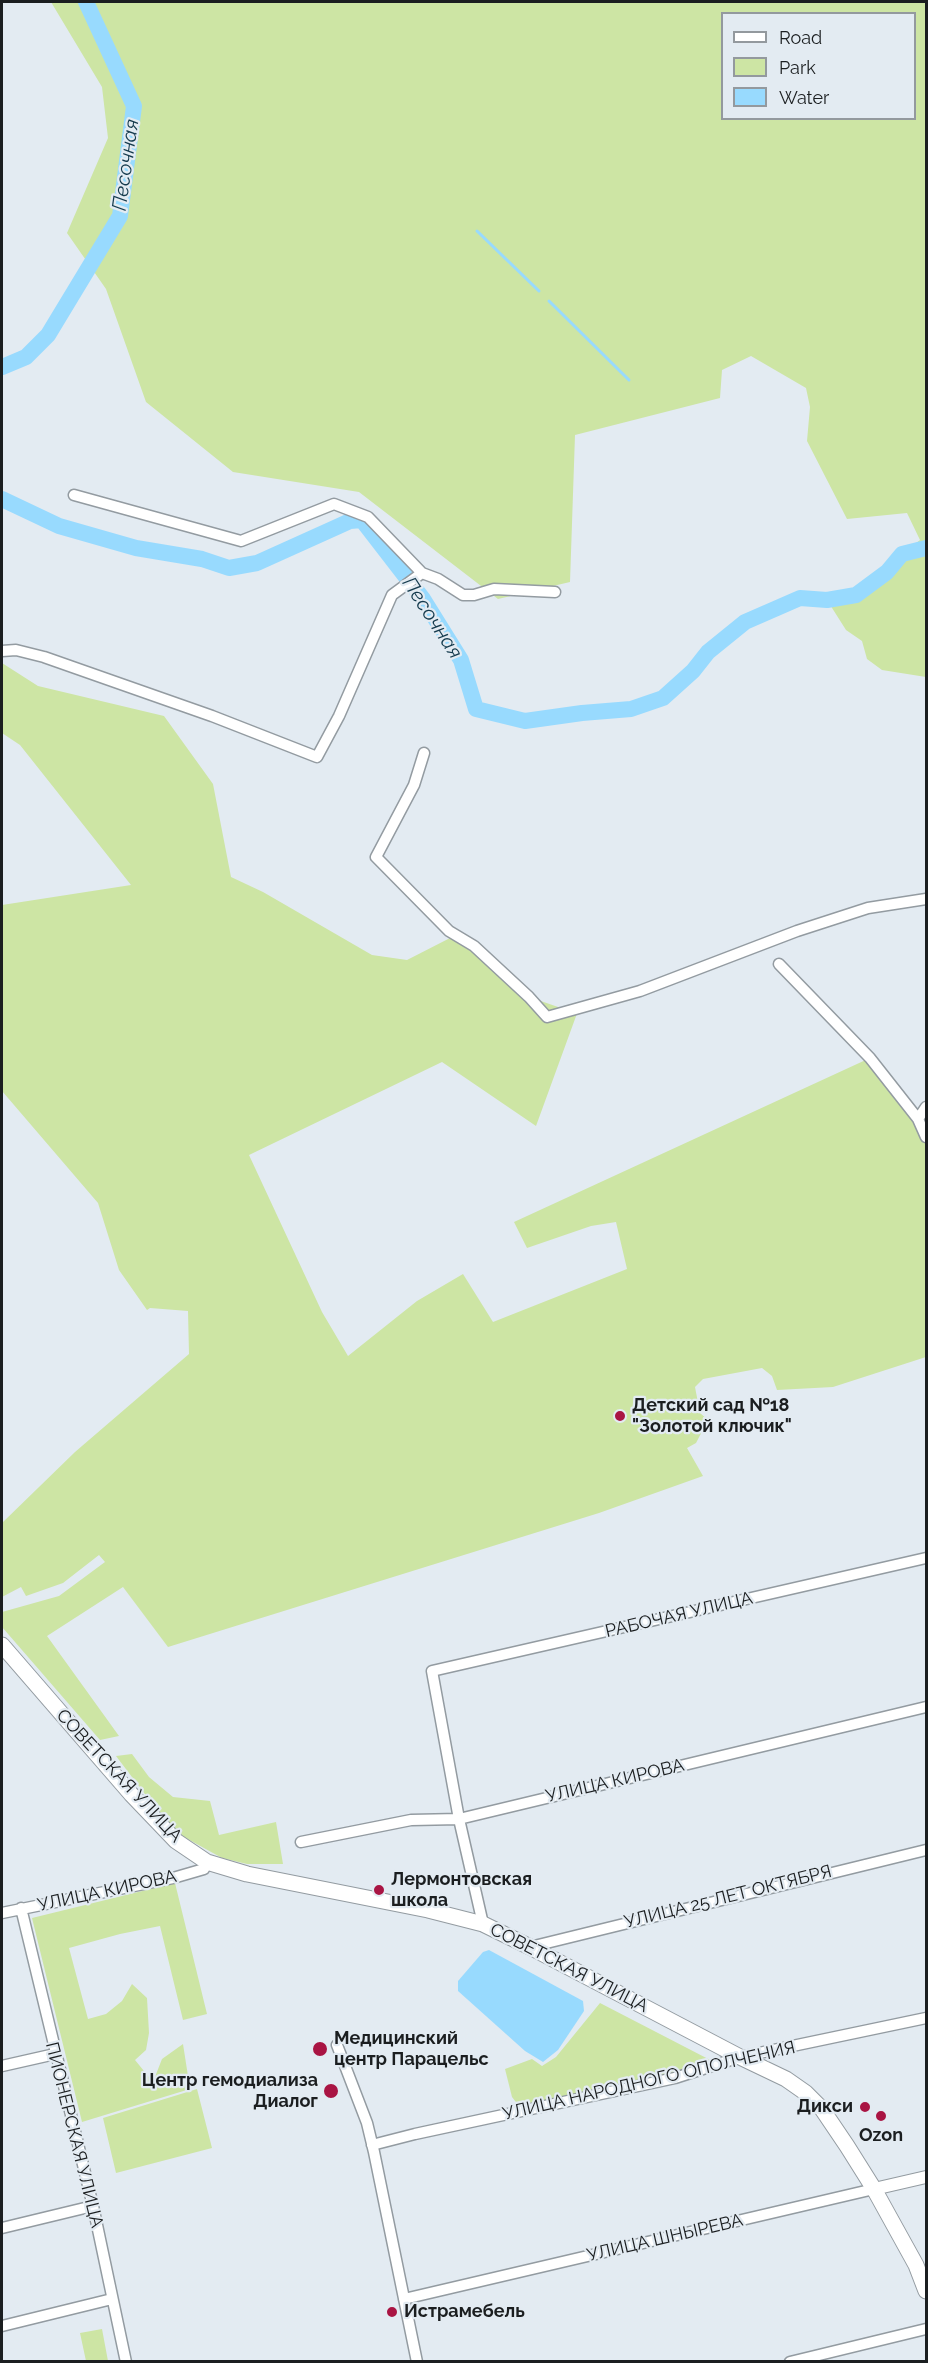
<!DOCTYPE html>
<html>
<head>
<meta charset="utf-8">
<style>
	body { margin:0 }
	#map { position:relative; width:928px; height:2363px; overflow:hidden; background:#e3ebf2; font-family:Raleway,sans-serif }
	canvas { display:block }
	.frame { position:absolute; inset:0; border:3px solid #1b1e20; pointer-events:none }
	.legend { position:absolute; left:721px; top:12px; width:195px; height:108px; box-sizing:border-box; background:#e3ebf2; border:2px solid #93999e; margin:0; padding:8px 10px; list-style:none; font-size:18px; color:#1b1e20 }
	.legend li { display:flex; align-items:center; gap:12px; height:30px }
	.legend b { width:30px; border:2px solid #93999e }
</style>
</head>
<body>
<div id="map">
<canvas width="928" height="2363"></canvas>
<div class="frame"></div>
<ul class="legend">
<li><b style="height:8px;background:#fff"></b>Road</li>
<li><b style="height:16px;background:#cde5a4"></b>Park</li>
<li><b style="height:16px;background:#98dafe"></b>Water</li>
</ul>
</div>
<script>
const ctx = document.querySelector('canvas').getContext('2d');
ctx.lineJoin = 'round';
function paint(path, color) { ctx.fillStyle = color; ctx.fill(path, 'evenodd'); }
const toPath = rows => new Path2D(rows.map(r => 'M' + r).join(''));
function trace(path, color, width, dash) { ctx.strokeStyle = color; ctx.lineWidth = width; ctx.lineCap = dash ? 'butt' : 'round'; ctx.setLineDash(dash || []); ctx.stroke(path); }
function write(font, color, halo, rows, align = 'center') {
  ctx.font = font + ' Raleway,sans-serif'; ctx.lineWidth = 4.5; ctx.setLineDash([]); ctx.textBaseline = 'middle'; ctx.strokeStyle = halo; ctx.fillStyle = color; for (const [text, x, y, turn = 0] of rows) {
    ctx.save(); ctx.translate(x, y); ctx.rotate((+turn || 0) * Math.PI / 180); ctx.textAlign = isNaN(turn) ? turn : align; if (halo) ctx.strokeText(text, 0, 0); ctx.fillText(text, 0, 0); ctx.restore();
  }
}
const green = toPath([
	[51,2,926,2,926,677,882,670,867,659,862,641,846,630,827,600,856,595,887,572,902,554,920,540,907,513,847,519,807,441,810,407,806,388,751,356,722,370,720,398,575,435,570,582,498,599,359,492,233,472,146,402,106,289,67,233,108,138,102,87],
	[722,14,914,14,914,118,722,118],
	[2,663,38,686,164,716,213,784,231,877,263,892,372,955,407,960,452,937,481,947,538,1000,558,1007,579,1008,536,1126,442,1062,249,1155,322,1312,348,1356,417,1301,463,1274,493,1322,627,1269,616,1222,591,1226,527,1248,514,1222,870,1058,926,1137,926,1357,833,1387,777,1390,772,1376,762,1368,703,1379,695,1387,700,1413,708,1420,696,1443,687,1448,703,1476,599,1513,168,1647,123,1587,47,1636,119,1736,100,1740,2,1627,2,1612,59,1596,105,1562,99,1555,63,1583,26,1596,21,1587,2,1597,2,1523,75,1452,189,1354,188,1311,150,1308,147,1310,119,1270,98,1203,2,1091,2,905,131,885,20,745,2,733],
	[132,1754,149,1777,173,1797,210,1801,219,1835,276,1822,283,1864,247,1864,222,1858,184,1837,154,1806,116,1756],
	[175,1883,207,2014,183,2020,160,1926,120,1934,69,1948,88,2019,106,2014,122,2001,132,1984,147,1998,149,2033,146,2050,135,2060,153,2082,162,2059,183,2044,190,2089,82,2122,32,1918],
	[600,2003,716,2063,526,2110,519,2106,512,2097,505,2069,532,2059,542,2066,556,2057],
	[197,2089,212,2148,116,2173,103,2118],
	[102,2329,108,2361,86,2361,80,2333]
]);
const water = toPath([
	[489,1950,583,2001,584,2011,558,2050,543,2062,525,2051,458,1991,458,1981,483,1952]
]);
const stream = toPath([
	[477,231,539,291],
	[549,301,629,380]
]);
const river = toPath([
	[2,367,26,357,48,335,120,216,134,106,86,2],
	[2,499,59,526,136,548,202,559,229,568,257,563,339,526,350,521,362,520,423,599,461,660,476,709,525,721,582,713,631,709,663,698,693,671,708,652,745,622,800,598,827,600,856,595,887,572,902,554,926,548]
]);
const minor = toPath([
	[74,495,241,541,334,504,368,517,422,573,438,579,463,595,474,595,494,589,555,592],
	[2,651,16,650,44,657,212,716,317,757,339,716,392,595,422,573],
	[424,753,414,785,376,857,449,931,474,946,529,997,547,1017,640,991,797,931,868,908,926,899],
	[779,964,870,1058,918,1119,926,1137],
	[918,1119,926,1107],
	[301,1842,411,1820,459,1819,926,1707],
	[21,1908,93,2206,126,2362],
	[2,1913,173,1878,204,1869,207,1862],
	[483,1924,459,1819,432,1671,926,1558],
	[530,1947,926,1850],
	[337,2045,367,2123,374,2152,417,2362],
	[2,2066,55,2054],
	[372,2145,415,2134,675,2078,740,2057,926,2018],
	[2,2228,93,2206],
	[404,2299,874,2189],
	[2,2326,112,2299],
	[790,2362,926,2329]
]);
const tertiary = toPath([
	[874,2189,926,2177]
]);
const secondary = toPath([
	[2,1645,131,1794,176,1841,207,1862,247,1874,428,1910,483,1924,530,1947,740,2057,786,2079,806,2093,822,2109,847,2146,874,2189,916,2265,926,2291]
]);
const markers = [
	[620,1416,6,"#a91443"],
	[379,1890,6,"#a91443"],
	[320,2049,8,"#a91443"],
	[331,2091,8,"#a91443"],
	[865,2107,6,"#a91443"],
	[881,2116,6,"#a91443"],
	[392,2312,6,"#a91443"]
];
const poiNames = [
	["Детский сад №18",632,1406],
	["\"Золотой ключик\"",632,1427],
	["Лермонтовская",391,1880],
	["школа",391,1901],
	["Медицинский",334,2039],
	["центр Парацельс",334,2060],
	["Центр гемодиализа",318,2081,"right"],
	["Диалог",318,2102,"right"],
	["Дикси",853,2107,"right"],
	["Ozon",881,2136,"center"],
	["Истрамебель",404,2312]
];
const streetNames = [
	["РАБОЧАЯ УЛИЦА",679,1615,-13],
	["СОВЕТСКАЯ УЛИЦА",119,1776,47],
	["УЛИЦА КИРОВА",615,1781,-13],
	["УЛИЦА КИРОВА",107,1891,-12],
	["УЛИЦА 25 ЛЕТ ОКТЯБРЯ",728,1897,-14],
	["СОВЕТСКАЯ УЛИЦА",569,1968,27],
	["УЛИЦА НАРОДНОГО ОПОЛЧЕНИЯ",649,2081,-13],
	["ПИОНЕРСКАЯ УЛИЦА",74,2135,76],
	["УЛИЦА ШНЫРЕВА",665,2238,-13]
];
const waterNames = [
	["Песочная",126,165,-82],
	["Песочная",432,618,57]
];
paint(green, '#cde5a4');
paint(water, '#98dafe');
trace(stream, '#98dafe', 3);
trace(river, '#98dafe', 16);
trace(minor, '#939ba1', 13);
trace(tertiary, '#939ba1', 14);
trace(secondary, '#939ba1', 17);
trace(minor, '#fff', 10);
trace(tertiary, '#fff', 12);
trace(secondary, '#fff', 15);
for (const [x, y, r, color] of markers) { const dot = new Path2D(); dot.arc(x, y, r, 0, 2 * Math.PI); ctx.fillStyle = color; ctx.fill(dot); trace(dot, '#e3ebf2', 2); }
write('bold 18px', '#1b1e20', '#e3ebf2', poiNames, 'left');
write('18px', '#1b1e20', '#e3ebf2', streetNames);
write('italic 20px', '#143a4d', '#e3ebf2', waterNames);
</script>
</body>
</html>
